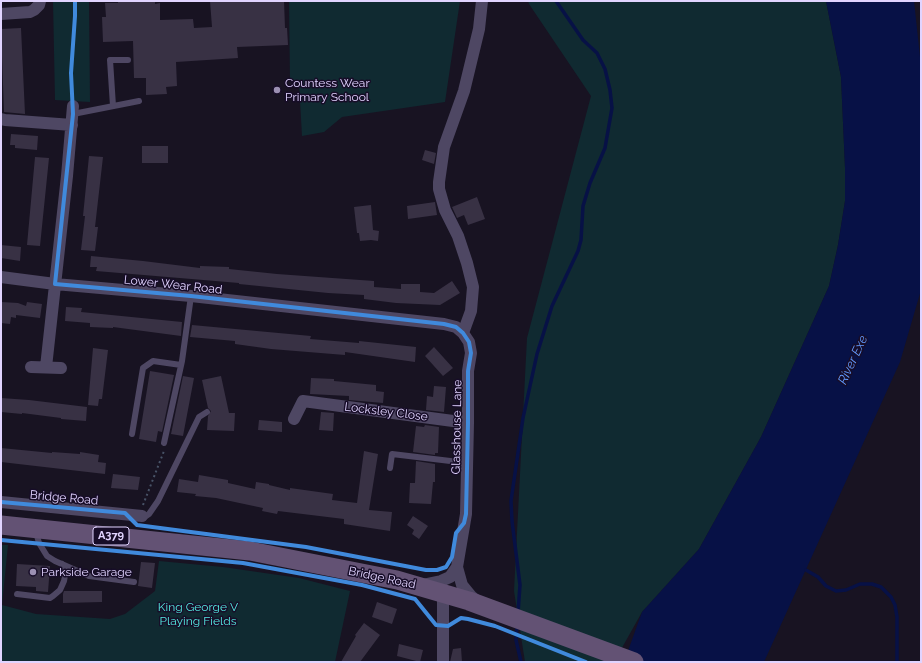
<!DOCTYPE html>
<html>
<head>
<meta charset="utf-8">
<style>
	body { margin:0 }
	#map { position:relative; width:922px; height:663px; overflow:hidden; background:#181322; font-family:Raleway,sans-serif }
	canvas { display:block }
	.frame { position:absolute; inset:0; border:2px solid #e1d4ff; pointer-events:none }
</style>
</head>
<body>
<div id="map">
<canvas width="922" height="663"></canvas>
<div class="frame"></div>
</div>
<script>
const ctx = document.querySelector('canvas').getContext('2d');
ctx.lineJoin = 'round';
function paint(path, color) { ctx.fillStyle = color; ctx.fill(path, 'evenodd'); }
const toPath = rows => new Path2D(rows.map(r => 'M' + r).join(''));
function trace(path, color, width, dash) { ctx.strokeStyle = color; ctx.lineWidth = width; ctx.lineCap = dash ? 'butt' : 'round'; ctx.setLineDash(dash || []); ctx.stroke(path); }
function write(font, color, halo, rows, align = 'center') {
  ctx.font = font + ' Raleway,sans-serif'; ctx.lineWidth = 3; ctx.setLineDash([]); ctx.textBaseline = 'middle'; ctx.strokeStyle = halo; ctx.fillStyle = color; for (const [text, x, y, turn = 0] of rows) {
    ctx.save(); ctx.translate(x, y); ctx.rotate((+turn || 0) * Math.PI / 180); ctx.textAlign = isNaN(turn) ? turn : align; if (halo) ctx.strokeText(text, 0, 0); ctx.fillText(text, 0, 0); ctx.restore();
  }
}
const green = toPath([
	[53,1,89,1,90,102,55,100],
	[289,1,460,1,445,102,342,117,324,132,302,136,299,83,290,81],
	[528,1,826,1,841,77,845,167,845,201,838,245,829,286,761,437,699,549,642,612,614,662,525,662,514,591,527,338,591,96,529,4],
	[1,545,8,545,2,605,36,614,110,619,125,614,155,591,159,561,223,567,299,578,350,591,335,662,1,662]
]);
const water = toPath([
	[826,1,914,1,921,66,921,290,900,362,764,662,624,662,642,612,699,549,761,437,829,286,838,245,845,201,845,168,841,77]
]);
const stream = toPath([
	[806,570,818,577,826,586,836,591,846,590,860,584,872,584,881,587,891,597,895,605,897,617,897,662],
	[518,613,520,585,512,521,511,501,523,418,537,354,552,306,578,251,581,240,583,206,590,183,605,148,612,108,610,90,605,69,597,53,583,40,556,1],
	[517,626,516,640,521,662]
]);
const building = toPath([
	[118,1,155,1,155,4,160,3,160,20,193,19,194,28,212,27,210,1,284,1,285,28,287,28,288,45,237,47,238,58,176,62,177,86,166,87,167,94,146,95,146,78,134,78,133,41,103,42,102,17,106,17,105,3,118,3],
	[21,28,25,114,4,112,1,29],
	[11,134,38,136,37,150,15,148,15,145,10,145],
	[142,146,168,146,168,163,142,163],
	[425,150,436,153,434,164,422,160],
	[89,156,103,157,95,227,98,227,95,251,81,250,85,216,83,216],
	[35,157,49,158,40,246,27,245],
	[477,197,485,219,468,225,464,215,457,218,452,207],
	[435,202,437,215,408,219,407,206],
	[371,205,373,230,379,231,378,241,371,240,360,241,359,233,357,233,354,207],
	[1,245,21,247,20,261,1,258],
	[91,256,143,261,200,268,200,266,229,267,229,269,277,274,374,281,374,287,401,289,401,284,420,284,420,292,434,293,452,281,460,293,440,305,396,303,364,299,364,295,328,293,259,286,239,284,239,283,96,271,97,267,90,267],
	[1,302,18,303,26,306,27,302,42,304,40,318,16,315,16,318,11,317,10,324,1,323],
	[66,307,82,308,81,312,182,322,181,336,113,327,113,328,90,327,90,323,65,321],
	[192,325,311,336,310,339,359,343,359,341,416,347,415,362,345,352,345,355,271,349,235,344,235,341,190,337],
	[434,347,453,368,443,376,425,356],
	[93,348,108,350,102,399,99,399,98,406,88,405],
	[150,371,174,375,162,432,158,431,156,442,139,439],
	[183,376,194,378,183,436,171,434],
	[221,376,229,413,235,413,234,431,207,430,208,416,211,411,208,408,202,380],
	[311,378,334,379,334,381,376,385,376,391,384,392,383,403,349,400,349,396,310,394],
	[434,386,446,387,444,412,426,410,427,396,433,397],
	[1,398,29,400,87,407,86,421,61,419,61,418,22,413,22,414,1,412],
	[321,412,334,413,333,431,319,430],
	[259,420,282,422,282,432,258,430],
	[425,425,439,427,438,453,435,453,435,455,413,452,416,426,424,427],
	[1,448,52,453,52,452,80,454,80,452,99,455,98,462,106,463,105,474,1,462],
	[364,451,378,454,369,510,392,512,390,531,344,524,344,519,278,511,277,514,262,511,263,508,216,498,195,496,196,494,177,492,179,479,198,482,199,475,228,480,228,483,255,489,256,482,269,484,269,485,290,490,290,488,333,494,332,500,357,503],
	[416,461,435,464,435,482,433,482,431,504,409,503,410,483,415,483],
	[113,474,140,477,138,490,111,488],
	[413,516,428,526,419,539,412,534,414,530,407,525],
	[141,562,155,563,152,588,138,586],
	[17,564,50,566,48,592,36,591,36,587,16,586],
	[64,591,102,591,102,602,63,603,63,594],
	[377,602,397,609,392,624,372,617],
	[364,623,380,635,360,662,341,662,356,636,355,635],
	[399,644,423,650,420,662,397,656],
	[461,648,462,662,450,662,453,649]
]);
const path = toPath([
	[143,505,164,451]
]);
const service = toPath([
	[113,106,110,60,128,60],
	[73,114,139,101],
	[132,434,143,368,153,361,181,365],
	[164,443,182,361,191,296],
	[390,468,392,454,467,463],
	[142,516,146,516,149,514,158,501,199,417,207,412],
	[36,532,39,543,47,556,55,561,89,576,134,582],
	[17,594,50,598,53,596,60,590,64,581,66,570,62,564]
]);
const minor = toPath([
	[1,14,30,12,34,10,39,5,40,1],
	[1,119,5,120,72,125],
	[1,277,55,284,191,296,444,324,456,327,463,333,469,342,471,353,468,371,468,423,466,514,457,567,462,585,471,596,477,601],
	[463,333,471,311,473,287,467,263,458,236,445,210,439,189,439,182,444,147,464,91,479,29,482,1],
	[31,367,61,368],
	[46,367,67,176,73,106],
	[294,419,303,401,468,423],
	[1,502,142,516],
	[422,585,441,581,450,577,457,567],
	[443,593,443,662]
]);
const primary = toPath([
	[1,525,250,551,397,580,469,601,634,662]
]);
const cycleway = toPath([
	[1,502,125,513,137,525,306,547,426,570,437,570,446,567,452,557,456,533,464,523,466,514,468,423,468,371,471,353,469,342,463,333,456,327,444,324,191,296,55,284,73,114,71,73,75,16,75,1],
	[1,540,243,563,362,585,415,599,436,625,448,626,461,618,468,619,495,626,586,662]
]);
const markers = [
	[277,90,4,"#9b90b2"],
	[33,572,4,"#9b90b2"]
];
const shields = [
	[111,536,36]
];
const shieldNames = [
	["A379",111,536]
];
const poiNames = [
	["Countess Wear",285,83],
	["Primary School",285,97],
	["Parkside Garage",41,572]
];
const streetNames = [
	["Lower Wear Road",173,285,6],
	["Locksley Close",386,412,7],
	["Glasshouse Lane",457,427,-89],
	["Bridge Road",64,498,5],
	["Bridge Road",382,578,12]
];
const parkNames = [
	["King George V",198,607],
	["Playing Fields",198,621]
];
const waterNames = [
	["River Exe",853,360,-65]
];
paint(green, '#102a31');
paint(water, '#071146');
trace(stream, '#071146', 3.5);
paint(building, '#383144');
trace(path, '#485367', 2, [2, 3]);
trace(service, '#4e4763', 6);
trace(minor, '#4e4763', 12);
trace(primary, '#635274', 19);
trace(cycleway, '#408adc', 4);
for (const [x, y, r, color] of markers) { const dot = new Path2D(); dot.arc(x, y, r, 0, 2 * Math.PI); ctx.fillStyle = color; ctx.fill(dot); trace(dot, '#170d28', 1.5); }
for (const [x, y, w] of shields) { const box = new Path2D(); box.roundRect(x - w / 2, y - 9, w, 18, 3); ctx.fillStyle = '#170d28'; ctx.fill(box); trace(box, '#e1d4ff', 1); }
write('bold 11px', '#e1d4ff', null, shieldNames);
write('12px', '#e1d4ff', '#170d28', poiNames, 'left');
write('12px', '#e1d4ff', '#170d28', streetNames);
write('12px', '#54ece2', '#170d28', parkNames);
write('italic 13px', '#629aff', '#170d28', waterNames);
</script>
</body>
</html>
